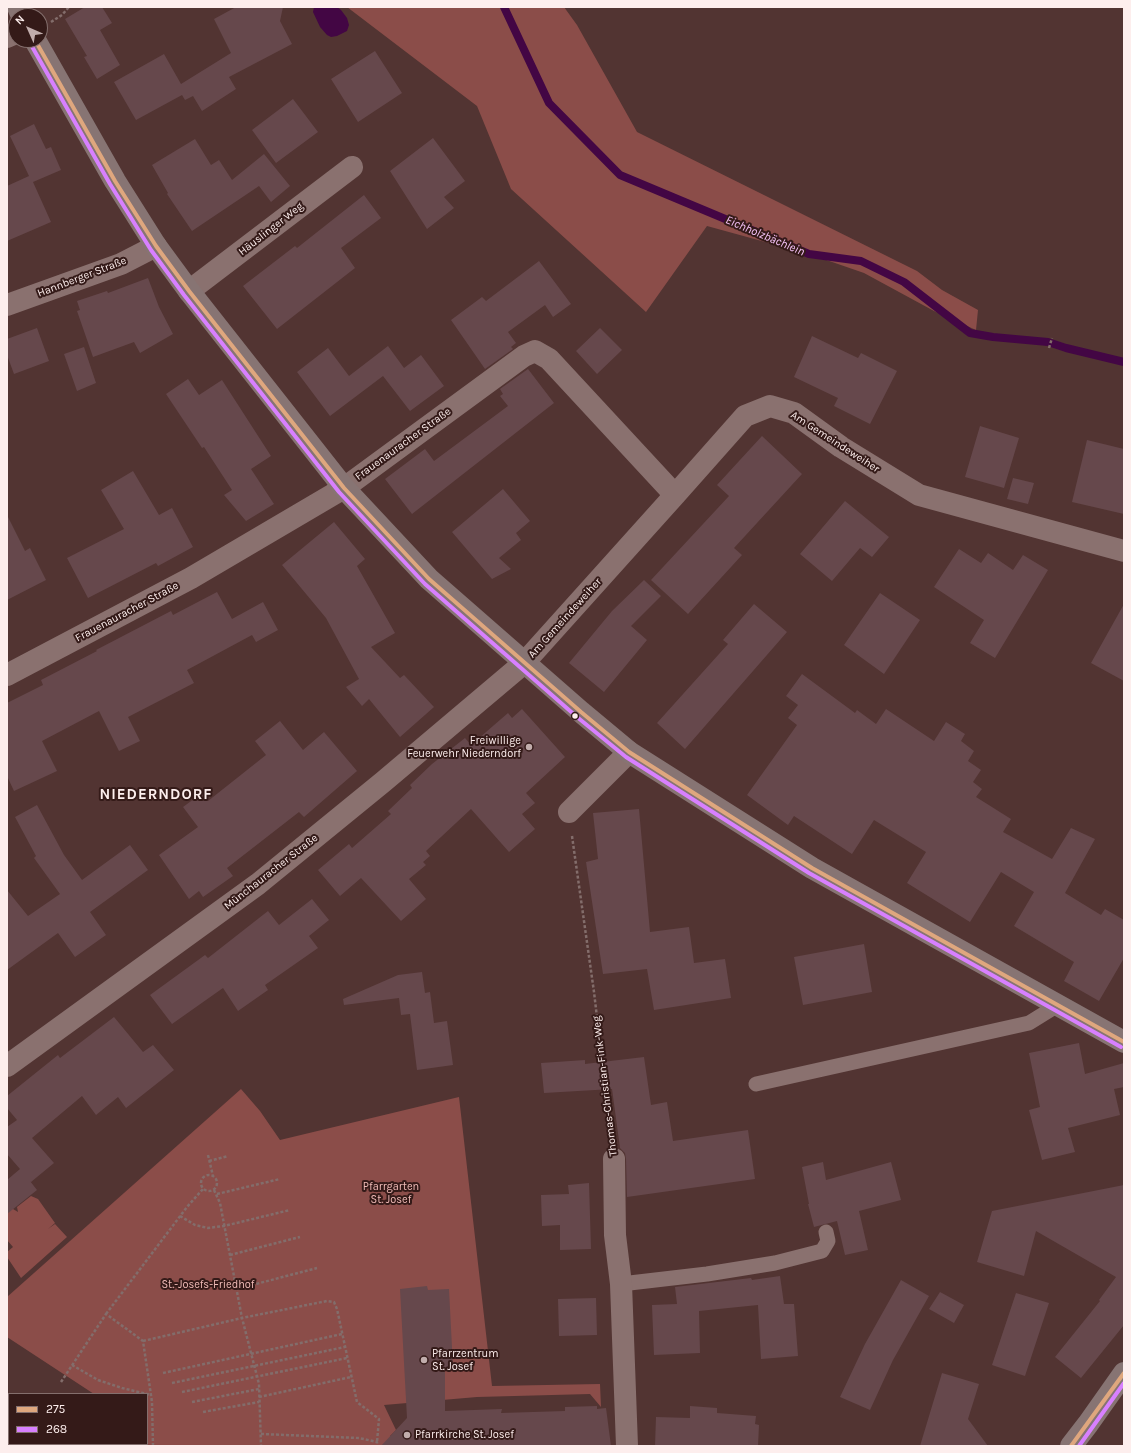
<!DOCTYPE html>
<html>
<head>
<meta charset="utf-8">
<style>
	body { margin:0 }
	#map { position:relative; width:1131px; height:1453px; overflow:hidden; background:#523432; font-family:Karla,sans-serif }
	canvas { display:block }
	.frame { position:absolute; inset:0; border:8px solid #fdeeed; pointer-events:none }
	.legend { position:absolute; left:8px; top:1393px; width:140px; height:52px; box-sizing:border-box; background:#341a18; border:1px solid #846f6d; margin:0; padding:5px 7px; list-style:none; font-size:12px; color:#fdeeed }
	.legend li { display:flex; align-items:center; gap:8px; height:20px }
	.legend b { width:20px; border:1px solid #846f6d }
	.north { position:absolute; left:8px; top:8px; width:40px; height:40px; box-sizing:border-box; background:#341a18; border:1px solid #846f6d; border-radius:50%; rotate:315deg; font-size:11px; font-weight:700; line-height:16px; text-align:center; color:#fdeeed }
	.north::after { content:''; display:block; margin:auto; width:14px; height:18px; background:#c1adac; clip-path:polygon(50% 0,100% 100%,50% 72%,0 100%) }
</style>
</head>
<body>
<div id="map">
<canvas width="1131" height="1453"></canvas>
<div class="frame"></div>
<ul class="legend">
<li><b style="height:5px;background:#dfa77e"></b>275</li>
<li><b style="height:5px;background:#d880ff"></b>268</li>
</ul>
<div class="north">N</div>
</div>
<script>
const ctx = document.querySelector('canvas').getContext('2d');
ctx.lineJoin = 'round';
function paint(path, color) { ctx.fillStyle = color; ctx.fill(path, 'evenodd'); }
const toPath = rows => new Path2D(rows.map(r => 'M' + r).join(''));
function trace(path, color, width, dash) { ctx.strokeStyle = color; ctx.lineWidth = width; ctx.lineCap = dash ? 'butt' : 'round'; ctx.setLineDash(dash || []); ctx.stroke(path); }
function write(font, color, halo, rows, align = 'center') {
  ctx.font = font + ' Karla,sans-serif'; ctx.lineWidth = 4; ctx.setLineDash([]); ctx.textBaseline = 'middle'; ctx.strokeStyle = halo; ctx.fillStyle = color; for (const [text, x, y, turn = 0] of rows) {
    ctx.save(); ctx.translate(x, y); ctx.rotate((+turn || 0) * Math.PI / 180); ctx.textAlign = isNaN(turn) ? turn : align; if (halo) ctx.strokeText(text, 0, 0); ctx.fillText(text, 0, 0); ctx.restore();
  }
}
const green = toPath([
	[347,7,564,7,577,25,637,132,917,271,942,290,978,310,976,330,934,311,864,273,809,254,707,226,646,312,511,189,477,106],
	[241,1089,260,1111,280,1140,459,1097,492,1386,600,1384,601,1407,590,1394,477,1397,384,1405,396,1430,390,1436,390,1446,99,1446,96,1444,147,1444,147,1394,94,1394,7,1337,7,1297],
	[31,1196,38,1199,55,1223,48,1229,55,1224,67,1237,21,1278,7,1257,7,1252,13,1247,7,1240,7,1201,13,1209,18,1212,17,1207]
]);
const water = toPath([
	[314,7,337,7,341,10,347,18,349,25,347,31,337,36,331,37,327,35,320,27,313,12]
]);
const stream = toPath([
	[504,7,549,103,620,175,809,254,861,261,904,282,970,333,993,337,1048,342,1066,348,1124,362]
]);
const building = toPath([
	[85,7,102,7,112,23,100,30,120,65,97,79,84,57,87,56,65,19],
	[236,7,283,7,280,21,292,44,229,77,236,89,202,111,193,96,185,100,182,95,136,120,114,82,164,54,181,84,231,53,214,19],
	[375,51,402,93,358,122,331,79],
	[293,99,318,132,276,163,252,130],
	[34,124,46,149,51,147,61,170,33,182,51,222,7,241,7,186,29,176,10,136],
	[433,138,465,181,444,197,454,208,427,229,390,171],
	[195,139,211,165,219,160,232,180,264,154,290,186,271,202,259,186,192,231,167,194,168,193,152,165],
	[364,195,381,218,341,248,355,268,277,329,243,286,295,246,297,248],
	[539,261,571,304,553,317,545,305,508,332,516,343,511,347,513,349,485,369,451,320,482,297,486,301],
	[148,278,159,307,173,334,140,353,134,342,93,357,77,311,80,310,77,301,107,291,108,293],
	[37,328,49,361,14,374,7,355,7,339],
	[600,328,622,350,597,374,576,351],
	[812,336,858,358,861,353,897,371,870,424,834,406,838,398,794,377],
	[388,346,404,368,421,355,444,386,410,411,383,376,330,416,297,372,328,348,349,376],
	[84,347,96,383,77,391,64,354],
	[528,369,554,403,412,514,385,479,425,449,434,461,508,406,500,396,503,394,500,389],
	[188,379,199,395,222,380,271,456,251,469,274,504,246,521,224,495,232,490,204,447,202,448,166,394],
	[980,426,1019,438,1004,488,965,477],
	[762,436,802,474,734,548,742,555,688,614,651,580,729,496,717,485],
	[1087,440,1124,449,1124,514,1072,502],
	[133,471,159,515,172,508,193,547,158,566,156,563,88,598,67,558,124,529,101,490],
	[1013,478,1034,483,1028,504,1007,499],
	[503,489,530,521,516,533,521,540,499,558,511,569,492,579,452,532],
	[845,501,889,537,872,557,860,548,832,581,800,554],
	[7,515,25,551,30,548,46,580,7,600],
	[334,522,365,559,357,566,395,633,371,647,400,678,404,675,434,707,400,737,369,699,362,706,346,687,359,679,326,618,282,565],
	[959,549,981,563,988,553,1013,570,1023,555,1048,570,995,658,970,643,984,620,934,587],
	[644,580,661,596,631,626,647,640,604,692,569,663,612,611],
	[217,592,232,619,263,602,278,630,256,642,252,635,187,670,194,683,128,717,140,741,119,751,99,711,42,741,57,771,14,791,7,776,7,703,43,685,41,680,97,651,96,650,171,611,173,615],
	[880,593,920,620,884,674,844,645],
	[754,604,787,632,685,749,657,723,728,644,723,640],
	[1124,604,1124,681,1091,663],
	[802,674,855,713,857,710,876,724,886,709,934,741,946,722,965,734,961,741,974,751,968,761,981,770,973,782,982,789,976,797,1011,819,1003,832,1052,859,1071,828,1095,839,1065,893,1101,915,1105,909,1124,920,1124,958,1099,1001,1064,981,1074,962,1014,926,1034,892,1001,872,970,922,907,883,926,852,874,820,852,854,794,816,788,825,747,795,797,725,788,718,798,705,786,696],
	[522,709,565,757,526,793,535,803,522,814,535,829,509,852,471,809,426,851,430,856,423,862,426,865,409,879,426,899,401,921,361,878,340,896,318,870,349,844,352,848,391,814,388,811,412,788,410,785,432,764,465,738,471,745,508,713,512,718],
	[280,721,303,750,324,732,357,771,304,817,299,812,227,868,233,876,203,897,199,891,189,899,159,855,198,827,183,807,202,793,208,801,266,755,255,741],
	[37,805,64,855,82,880,130,845,148,870,90,912,106,935,75,957,58,933,7,970,7,890,28,916,60,894,34,858,36,856,15,817],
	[639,809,650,932,689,927,694,963,725,959,731,998,654,1010,647,969,603,974,586,862,598,859,593,813],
	[312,899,329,920,309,936,318,948,265,985,268,990,238,1011,223,988,172,1024,150,995,205,955,208,958,268,911,279,925],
	[864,944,872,992,803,1005,794,957],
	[422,972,425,993,430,992,434,1023,447,1021,453,1065,417,1070,410,1014,401,1015,399,998,344,1005,343,999,398,975],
	[114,1017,143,1052,153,1045,174,1070,126,1108,118,1097,96,1115,82,1096,32,1138,54,1163,31,1182,30,1181,37,1190,7,1214,7,1180,20,1169,7,1154,7,1127,17,1120,7,1108,7,1096,58,1055,60,1058],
	[1079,1043,1085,1074,1124,1063,1124,1087,1114,1089,1120,1115,1068,1128,1075,1152,1042,1160,1029,1110,1040,1107,1029,1053],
	[644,1057,651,1105,667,1102,673,1141,748,1130,755,1179,627,1197,626,1159,625,1153,620,1148,612,1089,544,1093,541,1063,585,1060,585,1064],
	[823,1162,826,1180,891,1162,901,1200,859,1211,868,1250,845,1255,837,1221,814,1227,808,1204,809,1204,802,1167],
	[589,1183,591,1249,560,1250,560,1225,542,1226,541,1195,569,1194,568,1185],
	[1124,1185,1124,1325,1081,1378,1055,1357,1100,1301,1099,1300,1116,1277,1036,1231,1024,1276,977,1262,992,1211],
	[780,1276,784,1304,794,1304,798,1356,761,1359,758,1305,699,1311,700,1353,654,1355,652,1305,677,1304,675,1287,751,1278,752,1280],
	[901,1280,929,1296,893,1360,870,1410,840,1397,865,1344],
	[427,1286,428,1290,449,1289,453,1367,445,1368,445,1411,502,1409,501,1413,565,1411,565,1407,597,1406,597,1409,606,1408,611,1446,381,1446,407,1418,400,1289],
	[940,1292,964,1305,954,1323,929,1309],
	[1016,1293,1049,1303,1025,1376,992,1365],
	[596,1298,597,1335,559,1336,558,1299],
	[942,1373,979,1384,968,1419,988,1446,920,1446],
	[690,1406,717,1408,717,1413,756,1416,755,1424,759,1425,758,1446,655,1446,656,1417,690,1418]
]);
const path = toPath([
	[51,22,62,15,69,7],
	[1049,348,1052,338],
	[572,836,594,992,611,1136],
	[208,1155,213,1176],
	[209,1161,228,1156],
	'201 1183a8 8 0 1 1 16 0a8 8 0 1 1-16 0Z',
	[214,1190,220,1203,242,1318,259,1384,261,1446],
	[217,1194,280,1179],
	[180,1216,195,1225,208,1228,224,1226,290,1210],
	[230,1255,300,1237],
	[237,1289,317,1268],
	[106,1314,187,1207,203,1189],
	[143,1341,242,1318,327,1301,334,1302,337,1309,357,1402,379,1419,377,1442],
	[72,1365,98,1380,122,1388,151,1395],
	[163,1373,342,1334],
	[61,1382,106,1314,143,1341,152,1402,153,1446],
	[172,1383,345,1347],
	[182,1392,347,1358],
	[259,1397,351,1377],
	[192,1402,259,1389],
	[203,1412,259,1402],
	[261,1434,359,1438,377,1442,377,1446]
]);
const lane = toPath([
	[756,1084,1029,1023,1058,1005],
	[621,1284,707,1274,775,1263,822,1251,828,1241,826,1232]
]);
const street = toPath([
	[7,37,16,33],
	[189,291,352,167],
	[7,305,121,264,156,246],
	[7,675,191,578,344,488,524,356,535,351,549,359,675,495],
	[569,812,629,752],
	[7,1066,258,884,383,782,524,663,675,495,745,416,770,406,794,413,841,447,919,495,1124,551],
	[614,1159,615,1235,621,1284,627,1446],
	[7,1406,9,1407],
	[67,1444,70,1446]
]);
const secondary = toPath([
	[18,7,22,16],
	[35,40,115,181,156,246,189,291,344,488,429,579,581,712,629,752,812,868,1124,1042],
	[1071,1446,1088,1424,1124,1373]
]);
const bus1 = toPath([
	[35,40,115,181,156,246,189,291,344,488,429,579,581,712,629,752,812,868,1124,1042],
	[1071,1446,1124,1373]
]);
const bus2 = toPath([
	[30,43,110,184,151,250,184,295,339,492,425,584,577,717,626,757,809,873,1121,1047],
	[1079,1446,1124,1383]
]);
const markers = [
	[575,716,3.5,"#fdeeed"],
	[529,747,4,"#c1adac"],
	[424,1360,4,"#c1adac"],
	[407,1435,4,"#c1adac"]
];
const streetNames = [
	["Häuslinger Weg",271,229,-38],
	["Hannberger Straße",82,277,-21],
	["Am Gemeindeweiher",835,442,33],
	["Frauenauracher Straße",403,444,-36],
	["Frauenauracher Straße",127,612,-28],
	["Am Gemeindeweiher",565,618,-48],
	["Münchauracher Straße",271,872,-38],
	["Thomas-Christian-Fink-Weg",605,1086,-97]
];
const poiNames = [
	["Freiwillige",521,741,"right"],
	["Feuerwehr Niederndorf",521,754,"right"],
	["Pfarrzentrum",432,1354],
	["St. Josef",432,1367],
	["Pfarrkirche St. Josef",415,1435]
];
const parkNames = [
	["Pfarrgarten",391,1187],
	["St. Josef",391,1200],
	["St.-Josefs-Friedhof",208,1285]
];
const waterNames = [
	["Eichholzbächlein",765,236,23]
];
const districtNames = [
	["NIEDERNDORF",156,795]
];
paint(green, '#8b4d49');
paint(water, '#430644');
trace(stream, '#430644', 8);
paint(building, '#66484c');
trace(path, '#836d6b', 2.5, [3, 2]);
trace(lane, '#8a716f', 15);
trace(street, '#8a716f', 22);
trace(secondary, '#877473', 22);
trace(bus1, '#dfa77e', 4);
trace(bus2, '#d880ff', 4);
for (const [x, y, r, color] of markers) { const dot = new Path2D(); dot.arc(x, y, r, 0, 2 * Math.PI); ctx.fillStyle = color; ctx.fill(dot); trace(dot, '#341a18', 1.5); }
write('11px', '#fdeeed', '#341a18', streetNames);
write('11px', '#fdeeed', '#341a18', poiNames, 'left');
write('11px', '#f1bcb8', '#341a18', parkNames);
write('italic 12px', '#f8c4fb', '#341a18', waterNames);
ctx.letterSpacing = '1px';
write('bold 15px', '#fdeeed', '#341a18', districtNames);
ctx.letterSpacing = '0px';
</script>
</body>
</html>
